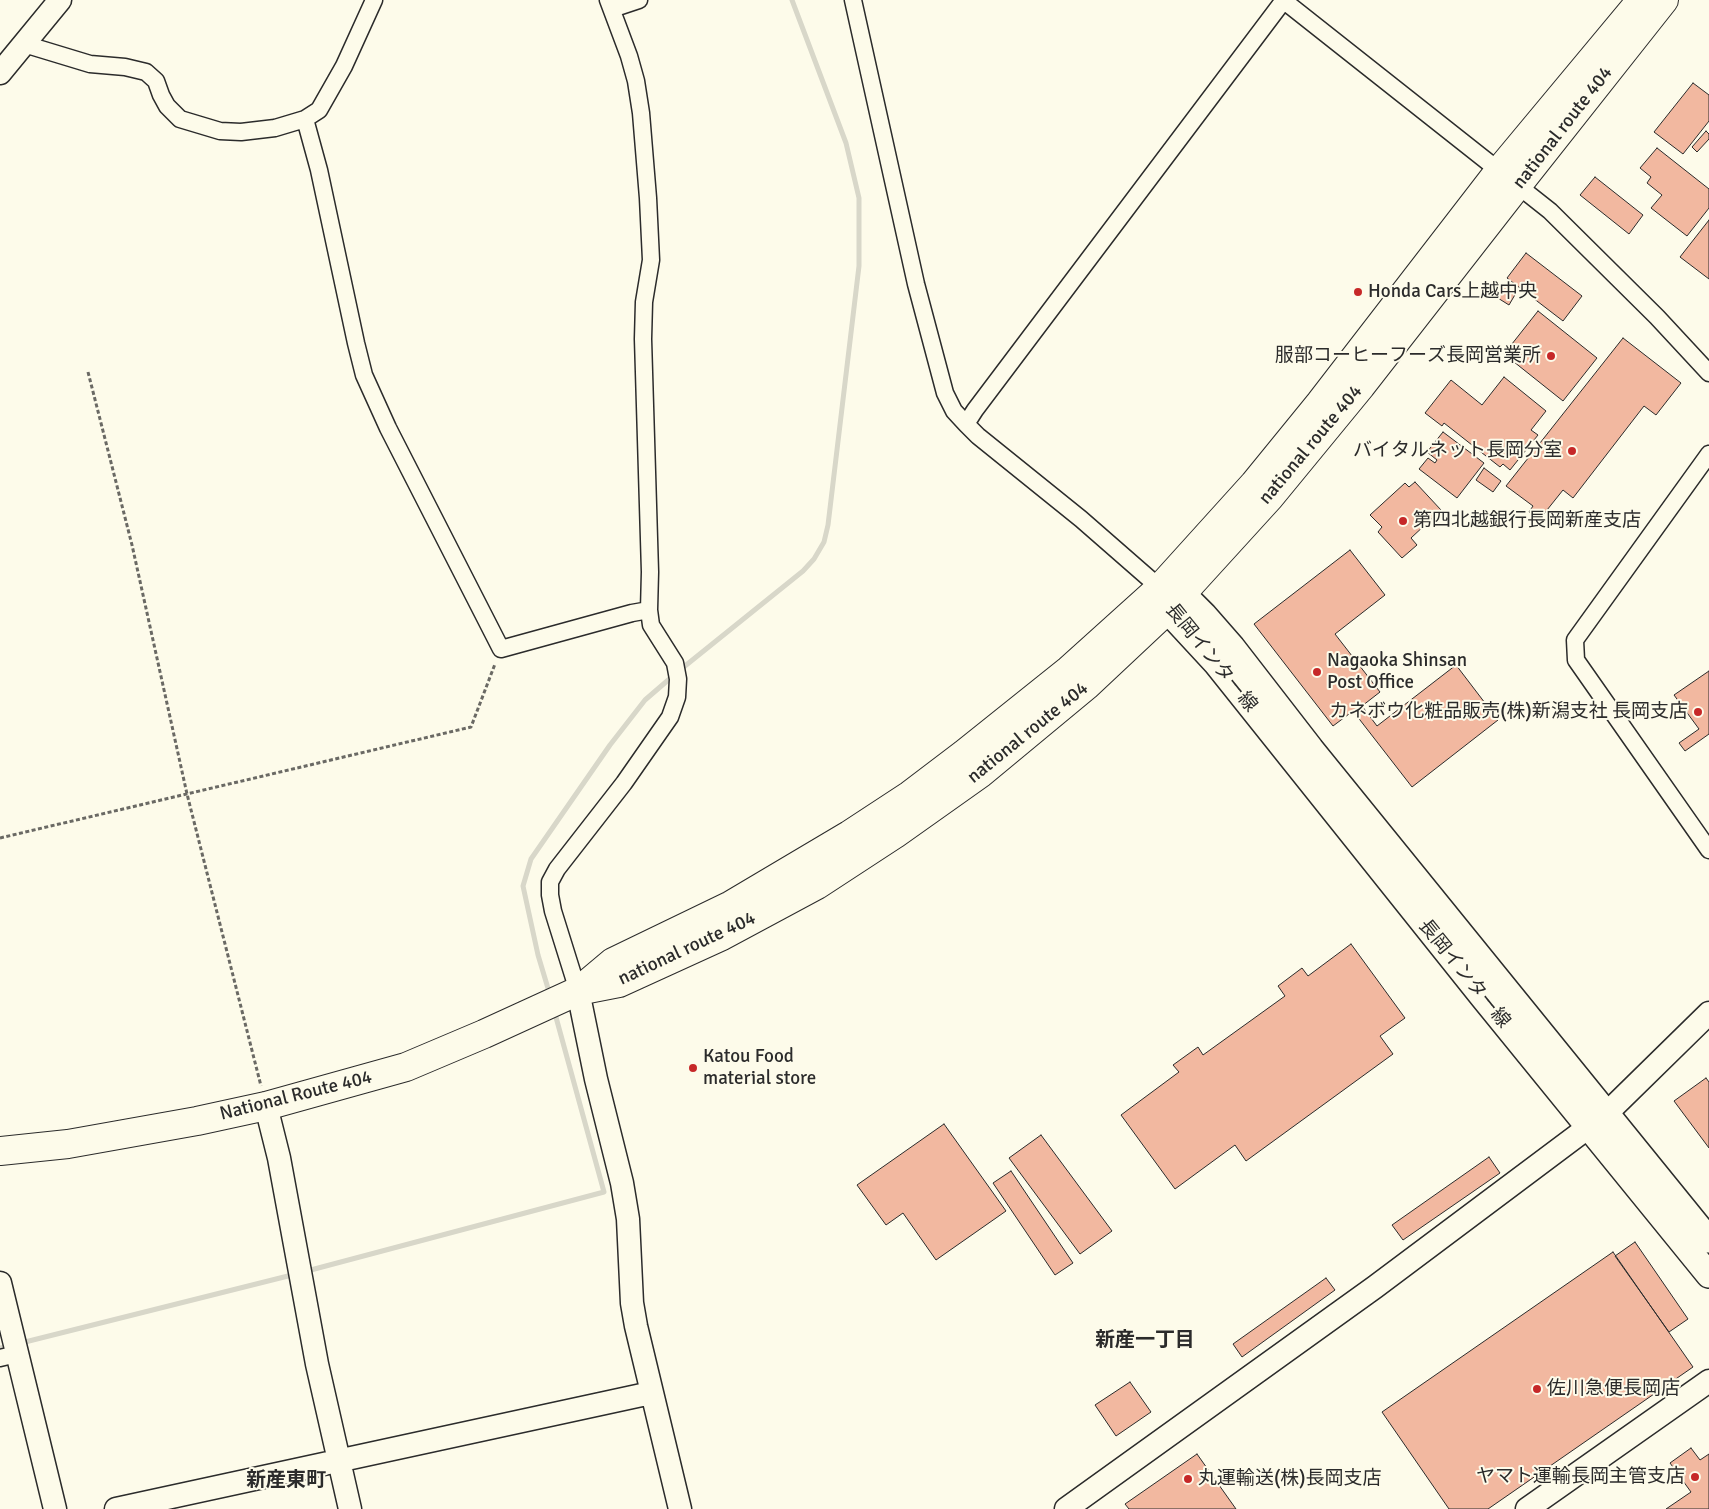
<!DOCTYPE html>
<html>
<head>
<meta charset="utf-8">
<style>
	body { margin:0 }
	canvas { display:block; background:#fdfbea }
</style>
</head>
<body>
<canvas width="1709" height="1509"></canvas>
<script>
const ctx = document.querySelector('canvas').getContext('2d');
ctx.lineJoin = 'round';
const toPath = rows => new Path2D(rows.map(r => 'M' + r).join(''));
function trace(path, color, width, dash) { ctx.strokeStyle = color; ctx.lineWidth = width; ctx.lineCap = dash ? 'butt' : 'round'; ctx.setLineDash(dash || []); ctx.stroke(path); }
function paint(path, color) { ctx.fillStyle = color; ctx.fill(path, 'evenodd'); }
function write(font, color, halo, rows, align = 'center') {
  ctx.font = font + ' Signika,"Noto Sans JP",sans-serif'; ctx.lineWidth = 4; ctx.setLineDash([]); ctx.textBaseline = 'middle'; ctx.strokeStyle = halo; ctx.fillStyle = color; for (const [text, x, y, turn = 0] of rows) {
    ctx.save(); ctx.translate(x, y); ctx.rotate((+turn || 0) * Math.PI / 180); ctx.textAlign = isNaN(turn) ? turn : align; if (halo) ctx.strokeText(text, 0, 0); ctx.fillText(text, 0, 0); ctx.restore();
  }
}
const stream = toPath([
	[680,670,803,571,814,559,824,542,828,525,859,266,859,198,846,143,792,0],
	[550,995,538,955,523,886,531,859,610,745,645,700,674,675],
	[307,1271,604,1192,554,1010],
	[21,1343,296,1274],
	[0,1348,10,1346]
]);
const building = toPath([
	[1693,83,1709,95,1709,121,1683,154,1654,132,1693,83],
	[1706,131,1709,134,1709,139,1697,152,1692,147,1706,131],
	[1657,148,1709,189,1709,208,1687,236,1651,208,1662,195,1647,183,1651,177,1640,168,1657,148],
	[1595,177,1643,215,1629,234,1580,195,1595,177],
	[1709,220,1709,279,1680,257,1709,220],
	[1526,253,1582,296,1563,321,1507,278,1526,253],
	[1501,284,1516,293,1509,305,1493,295,1501,284],
	[1538,311,1597,358,1563,401,1504,354,1538,311],
	[1623,338,1681,383,1656,415,1644,406,1573,498,1563,490,1539,520,1529,512,1533,506,1506,486,1623,338],
	[1504,377,1546,411,1531,430,1538,435,1510,470,1503,464,1500,467,1444,423,1442,426,1425,413,1451,380,1482,405,1504,377],
	[1443,432,1484,463,1457,498,1419,469,1428,458,1435,463,1437,460,1427,452,1443,432],
	[1484,468,1501,481,1493,492,1476,480,1484,468],
	[1415,482,1441,510,1411,538,1417,545,1402,558,1378,532,1382,527,1370,515,1405,483,1409,487,1415,482],
	[1350,550,1385,595,1335,634,1380,692,1362,706,1377,726,1456,665,1498,720,1412,787,1353,711,1333,726,1254,624,1350,550],
	[1709,671,1709,734,1685,751,1679,743,1699,729,1674,695,1709,671],
	[1351,944,1405,1018,1380,1036,1393,1054,1246,1161,1235,1145,1175,1189,1121,1115,1179,1072,1173,1065,1198,1047,1203,1055,1285,996,1278,986,1302,968,1308,976,1351,944],
	[1706,1078,1709,1082,1709,1148,1674,1101,1706,1078],
	[944,1124,1006,1211,936,1260,903,1213,886,1225,857,1185,944,1124],
	[1041,1135,1112,1231,1080,1254,1009,1158,1041,1135],
	[1489,1157,1500,1173,1403,1240,1392,1225,1489,1157],
	[1011,1171,1073,1263,1055,1275,993,1183,1011,1171],
	[1635,1242,1688,1319,1669,1332,1615,1256,1635,1242],
	[1613,1252,1693,1367,1488,1509,1449,1509,1382,1412,1613,1252],
	[1326,1278,1335,1290,1242,1357,1233,1344,1326,1278],
	[1130,1382,1151,1412,1116,1436,1095,1405,1130,1382],
	[1691,1448,1700,1460,1709,1454,1709,1509,1666,1509,1691,1492,1670,1463,1691,1448],
	[1197,1454,1236,1509,1129,1509,1125,1504,1197,1454]
]);
const path = toPath([
	[88,372,132,545,187,794,261,1086],
	[0,838,471,727,495,664]
]);
const street = toPath([
	[853,0,916,284,945,393,954,411,966,424],
	[1283,0,1550,211,1657,317,1709,373],
	[612,9,639,0],
	[24,44,90,64,125,67,146,72,156,81,161,95,167,106,180,119,220,131,241,132,275,128,305,119,319,110,344,66,374,0],
	[305,119,319,170,356,343,364,375,388,428,501,649,632,613,649,610],
	[1709,454,1575,640,1576,660,1709,850],
	[1160,588,1081,519,978,436,966,424,975,410,1284,0],
	[578,991,553,911,550,895,550,882,557,869,624,783,670,717,677,697,678,679,675,663,651,625,649,610,650,572,643,339,644,302,651,260,648,198,641,113,636,81,629,56,608,0],
	[0,1358,17,1354]
]);
const secondary = toPath([
	[0,73,60,0],
	[578,991,596,1079,622,1183,628,1219,632,1303,636,1326,680,1509],
	[266,1106,279,1158,317,1364,350,1509],
	[0,1283,55,1509],
	[116,1509,651,1393],
	[1066,1509,1375,1287,1606,1114,1709,1013],
	[1527,1509,1709,1381]
]);
const primary = toPath([
	[1163,589,1182,593,1204,615,1232,647,1311,749,1709,1240],
	[1161,592,1167,610,1216,663,1482,996,1709,1275]
]);
const highway = toPath([
	[582,988,613,962,731,905,849,835,910,795,964,754,1069,670,1160,588,1254,484,1320,403,1499,171,1638,4],
	[0,1151,68,1144,197,1121,266,1106,406,1067,484,1034,578,991,619,983,722,936,817,885,895,834,981,773,1086,686,1167,610,1269,498,1361,386,1517,186,1664,0]
]);
const markers = [
	[1358,292,5,"#c62828"],
	[1551,356,5,"#c62828"],
	[1572,451,5,"#c62828"],
	[1403,521,5,"#c62828"],
	[1317,672,5,"#c62828"],
	[1698,712,5,"#c62828"],
	[693,1068,5,"#c62828"],
	[1537,1389,5,"#c62828"],
	[1695,1477,5,"#c62828"],
	[1188,1479,5,"#c62828"]
];
const streetNames = [
	["national route 404",1563,128,-52],
	["national route 404",1311,445,-50],
	["長岡インター線",1211,658,51],
	["national route 404",1028,733,-39],
	["national route 404",687,949,-25],
	["長岡インター線",1464,974,51],
	["National Route 404",296,1096,-14]
];
const poiNames = [
	["Honda Cars上越中央",1368,292],
	["服部コーヒーフーズ長岡営業所",1541,356,"right"],
	["バイタルネット長岡分室",1562,451,"right"],
	["第四北越銀行長岡新産支店",1413,521],
	["Nagaoka Shinsan",1327,661],
	["Post Office",1327,683],
	["カネボウ化粧品販売(株)新潟支社 長岡支店",1688,712,"right"],
	["Katou Food",703,1057],
	["material store",703,1079],
	["佐川急便長岡店",1547,1389],
	["ヤマト運輸長岡主管支店",1685,1477,"right"],
	["丸運輸送(株)長岡支店",1198,1479]
];
const neighbourhoodNames = [
	["新産一丁目",1145,1341],
	["新産東町",286,1481]
];
trace(stream, '#d8d7c9', 5);
paint(building, '#f2b8a0');
trace(building, '#2b2b2b', 1);
trace(street, '#2b2b2b', 19);
trace(secondary, '#2b2b2b', 25);
trace(primary, '#2b2b2b', 28);
trace(highway, '#2b2b2b', 30);
trace(path, '#6a6964', 3, [4, 2.5]);
trace(street, '#fdfbea', 16);
trace(secondary, '#fdfbea', 22);
trace(primary, '#fdfbea', 25);
trace(highway, '#fdfbea', 28);
for (const [x, y, r, color] of markers) { const dot = new Path2D(); dot.arc(x, y, r, 0, 2 * Math.PI); ctx.fillStyle = color; ctx.fill(dot); trace(dot, '#fdfbea', 2); }
write('19px', '#2b2b2b', '#fdfbea', streetNames);
write('19px', '#2b2b2b', '#fdfbea', poiNames, 'left');
write('bold 20px', '#2b2b2b', '#fdfbea', neighbourhoodNames);
</script>
</body>
</html>
